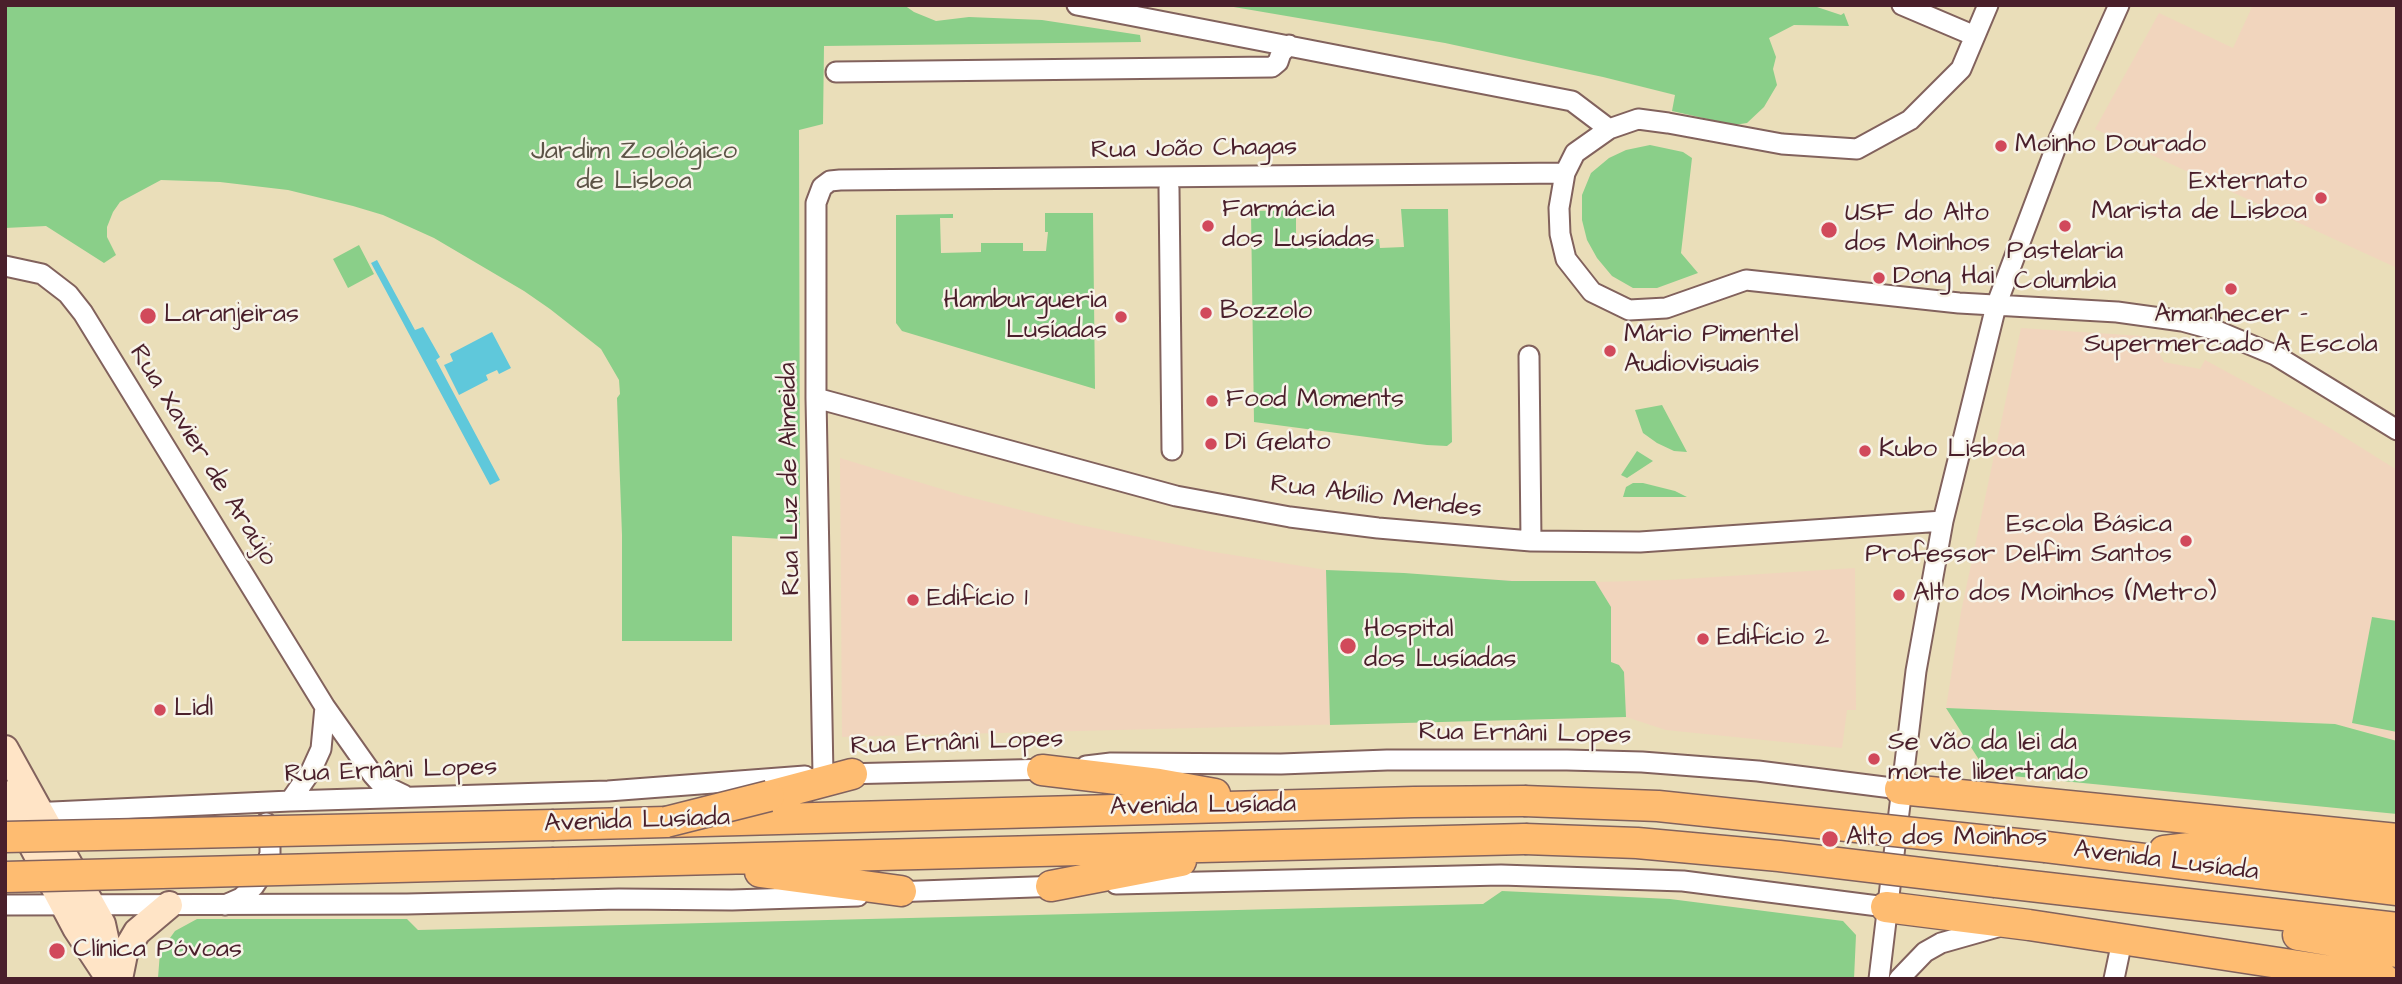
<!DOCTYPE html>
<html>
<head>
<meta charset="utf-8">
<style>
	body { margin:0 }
	#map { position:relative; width:2402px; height:984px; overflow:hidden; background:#eadeb9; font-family:"Architects Daughter",sans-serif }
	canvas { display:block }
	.frame { position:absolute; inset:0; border:7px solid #4a1f2b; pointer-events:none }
</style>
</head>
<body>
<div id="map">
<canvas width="2402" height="984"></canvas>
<div class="frame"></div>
</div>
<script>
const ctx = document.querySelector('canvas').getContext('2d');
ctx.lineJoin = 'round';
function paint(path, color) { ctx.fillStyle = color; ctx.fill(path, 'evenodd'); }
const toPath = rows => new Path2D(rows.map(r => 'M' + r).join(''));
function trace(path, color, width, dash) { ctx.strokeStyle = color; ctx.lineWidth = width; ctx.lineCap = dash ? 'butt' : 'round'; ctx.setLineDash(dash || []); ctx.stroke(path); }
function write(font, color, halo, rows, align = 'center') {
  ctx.font = font + ' "Architects Daughter",sans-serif'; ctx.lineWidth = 5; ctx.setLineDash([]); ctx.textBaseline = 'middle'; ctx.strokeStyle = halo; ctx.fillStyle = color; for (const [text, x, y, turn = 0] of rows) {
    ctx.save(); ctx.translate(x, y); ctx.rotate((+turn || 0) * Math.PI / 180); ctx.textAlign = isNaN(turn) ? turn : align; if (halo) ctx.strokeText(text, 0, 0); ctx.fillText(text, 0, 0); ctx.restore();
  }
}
const built = toPath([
	[2253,5,2397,5,2397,268,2095,129,2159,13,2233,48],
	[2021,328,2141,336,2154,343,2164,362,2200,369,2205,360,2325,425,2397,470,2397,741,2335,724,1946,708,1961,612],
	[840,458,961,495,1080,525,1208,551,1326,570,1562,583,1668,580,1855,568,1856,710,1847,710,1842,748,1666,730,1626,717,842,737]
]);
const green = toPath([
	[5,5,904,5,914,12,936,21,969,17,1042,20,1140,35,1141,42,824,46,823,124,799,130,800,540,732,536,732,641,622,641,622,535,617,398,620,394,619,380,601,349,550,309,524,291,434,238,383,215,353,206,288,190,220,182,161,180,120,202,113,212,107,227,107,237,116,255,104,263,46,226,5,228],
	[1222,5,1811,5,1841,15,1844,13,1849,26,1794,25,1769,38,1776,57,1773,69,1777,85,1764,107,1747,123,1734,125,1672,111,1675,95,1603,77,1445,43],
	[1650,145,1683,152,1692,158,1681,253,1698,273,1657,288,1633,288,1612,276,1597,258,1587,240,1582,220,1582,195,1591,173,1609,158,1626,150],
	[1401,209,1448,209,1452,442,1447,446,1427,445,1254,422,1251,211,1314,210,1314,214,1296,214,1296,248,1337,248,1338,239,1379,239,1380,248,1404,247],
	[1045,213,1093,213,1095,389,902,331,896,323,896,215,953,214,953,218,940,218,941,253,981,252,981,243,1023,243,1023,251,1046,251,1048,232,1045,232],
	[359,245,374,274,348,288,333,259],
	[1662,405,1687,452,1674,451,1657,443,1643,433,1635,410],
	[1637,451,1653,461,1627,478,1621,475],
	[1633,483,1643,483,1675,491,1687,497,1623,497,1626,487],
	[1326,570,1404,573,1512,581,1595,581,1611,607,1611,662,1619,665,1624,672,1626,717,1330,725],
	[2372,617,2397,621,2397,732,2352,723],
	[1946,708,2335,724,2397,741,2397,814,2012,776,1983,766],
	[1502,891,1670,899,1843,921,1856,935,1854,979,158,978,160,952,175,931,197,919,407,919,418,930,1483,904]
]);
const water = toPath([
	[377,260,415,330,423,327,440,357,436,360,500,480,490,485,371,263],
	[492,332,511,368,499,374,497,370,486,375,488,380,459,395,444,365,453,361,450,354]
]);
const street = toPath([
	[1077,5,1572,101,1609,129],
	[1902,5,1975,36],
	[1988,5,1961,69,1910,120,1857,149,1782,144,1668,123,1638,119,1609,129,1575,153,1565,173,1559,208,1560,234,1566,259,1592,292,1629,310,1666,308,1746,280,1959,303,2117,312,2182,321,2215,330,2275,355,2397,430],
	[836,72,1272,67,1278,62,1281,53,1289,45],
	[1169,188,1172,450],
	[5,266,42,274,68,294,83,313,325,707,373,775,381,784,404,795],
	[1529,356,1531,541],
	[816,398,1176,496,1290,517,1378,528,1531,541,1640,542,1943,521],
	[1086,766,1111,763,1281,764,1387,760,1567,760,1642,762,1758,771,1900,789],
	[842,774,1053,769],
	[823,775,816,398,816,203,822,187,830,181,840,180,1565,173],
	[290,801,311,771,321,749,325,707],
	[31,813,290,801,608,791,805,776],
	[1116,884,1501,875,1683,881,1886,907],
	[892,892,1061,886],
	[5,905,407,904,619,899,732,900,858,896],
	[225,905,241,898,254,886,264,871,270,854,270,836,266,823],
	[1879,979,1916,671,1943,521,1996,306,2059,139,2119,5],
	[1899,979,1925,952,1941,943,2001,926],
	[2114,979,2122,941]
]);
const secondary = toPath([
	[5,749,102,924,114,979],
	[5,794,76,928,107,975],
	[119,979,124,954,137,932,169,905]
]);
const primary = toPath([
	[1042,770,1159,784,1215,794],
	[1900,789,2397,839],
	[769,796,852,774],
	[554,825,1414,802,1524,801],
	[2046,847,2397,890],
	[2164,851,2206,846,2253,846,2397,862],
	[554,863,1525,839],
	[760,872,901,891],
	[1996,882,2397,928],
	[1051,886,1181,861],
	[1886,907,2029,925,2384,979],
	[2298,935,2397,952]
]);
const primaryBridge = toPath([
	[1524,801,1658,806,2046,847],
	[666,822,769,796],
	[5,837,554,825],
	[1525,839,1637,843,1779,856,1996,882],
	[5,877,554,863]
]);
const markers = [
	[2001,146,7,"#d1495b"],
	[2321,198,7,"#d1495b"],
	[1208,226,7,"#d1495b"],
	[2065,226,7,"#d1495b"],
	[1829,230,9,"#d1495b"],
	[1879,278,7,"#d1495b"],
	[2231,289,7,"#d1495b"],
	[1206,313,7,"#d1495b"],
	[148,316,9,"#d1495b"],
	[1121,317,7,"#d1495b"],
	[1610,351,7,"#d1495b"],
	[1212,401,7,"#d1495b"],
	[1211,444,7,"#d1495b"],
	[1865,451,7,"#d1495b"],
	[2186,541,7,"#d1495b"],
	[1899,595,7,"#d1495b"],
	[913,600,7,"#d1495b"],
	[1703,639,7,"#d1495b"],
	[1348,646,9,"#d1495b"],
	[160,710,7,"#d1495b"],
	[1874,759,7,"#d1495b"],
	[1830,839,9,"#d1495b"],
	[57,951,9,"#d1495b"]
];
const poiNames = [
	["Moinho Dourado",2015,146],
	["Externato",2307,183,"right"],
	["Marista de Lisboa",2307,213,"right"],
	["Farmácia",1222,211],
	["dos Lusíadas",1222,241],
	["USF do Alto",1845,215],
	["dos Moinhos",1845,245],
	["Pastelaria",2065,253,"center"],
	["Columbia",2065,283,"center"],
	["Dong Hai",1893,278],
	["Hamburgueria",1107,302,"right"],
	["Lusíadas",1107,332,"right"],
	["Bozzolo",1220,313],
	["Laranjeiras",164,316],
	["Amanhecer -",2231,316,"center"],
	["Supermercado A Escola",2231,346,"center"],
	["Mário Pimentel",1624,336],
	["Audiovisuais",1624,366],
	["Food Moments",1226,401],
	["Di Gelato",1225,444],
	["Kubo Lisboa",1879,451],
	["Escola Básica",2172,526,"right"],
	["Professor Delfim Santos",2172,556,"right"],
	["Alto dos Moinhos (Metro)",1913,595],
	["Edifício 1",927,600],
	["Hospital",1364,631],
	["dos Lusíadas",1364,661],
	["Edifício 2",1717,639],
	["Lidl",174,710],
	["Se vão da lei da",1888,744],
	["morte libertando",1888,774],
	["Alto dos Moinhos",1846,839],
	["Clínica Póvoas",73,951]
];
const streetNames = [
	["Rua João Chagas",1194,150,-1],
	["Rua Xavier de Araújo",202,456,58],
	["Rua Luz de Almeida",791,479,-91],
	["Rua Abílio Mendes",1376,498,7],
	["Rua Ernâni Lopes",1525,735,1],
	["Rua Ernâni Lopes",957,744,-2],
	["Rua Ernâni Lopes",391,772,-2],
	["Avenida Lusíada",1203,807,-1],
	["Avenida Lusíada",637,822,-2],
	["Avenida Lusíada",2166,862,7]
];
const parkNames = [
	["Jardim Zoológico",634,153],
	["de Lisboa",634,183]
];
paint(built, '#f1d5bd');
paint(green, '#8acf89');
paint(water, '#5fc8db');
trace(street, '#82625d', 23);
trace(secondary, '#82625d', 30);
trace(primary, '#82625d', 33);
trace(street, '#fff', 19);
trace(secondary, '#ffe4c6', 26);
trace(primary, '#febc71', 30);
trace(primaryBridge, '#82625d', 33, []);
trace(primaryBridge, '#febc71', 30);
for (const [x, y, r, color] of markers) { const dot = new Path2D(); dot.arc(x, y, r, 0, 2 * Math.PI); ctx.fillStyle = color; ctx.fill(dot); trace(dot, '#f7f3e8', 2.5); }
write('26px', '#4a1f2b', '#f7f3e8', poiNames, 'left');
write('26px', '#4a1f2b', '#f7f3e8', streetNames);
write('26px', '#5d5447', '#f7f3e8', parkNames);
</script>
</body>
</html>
